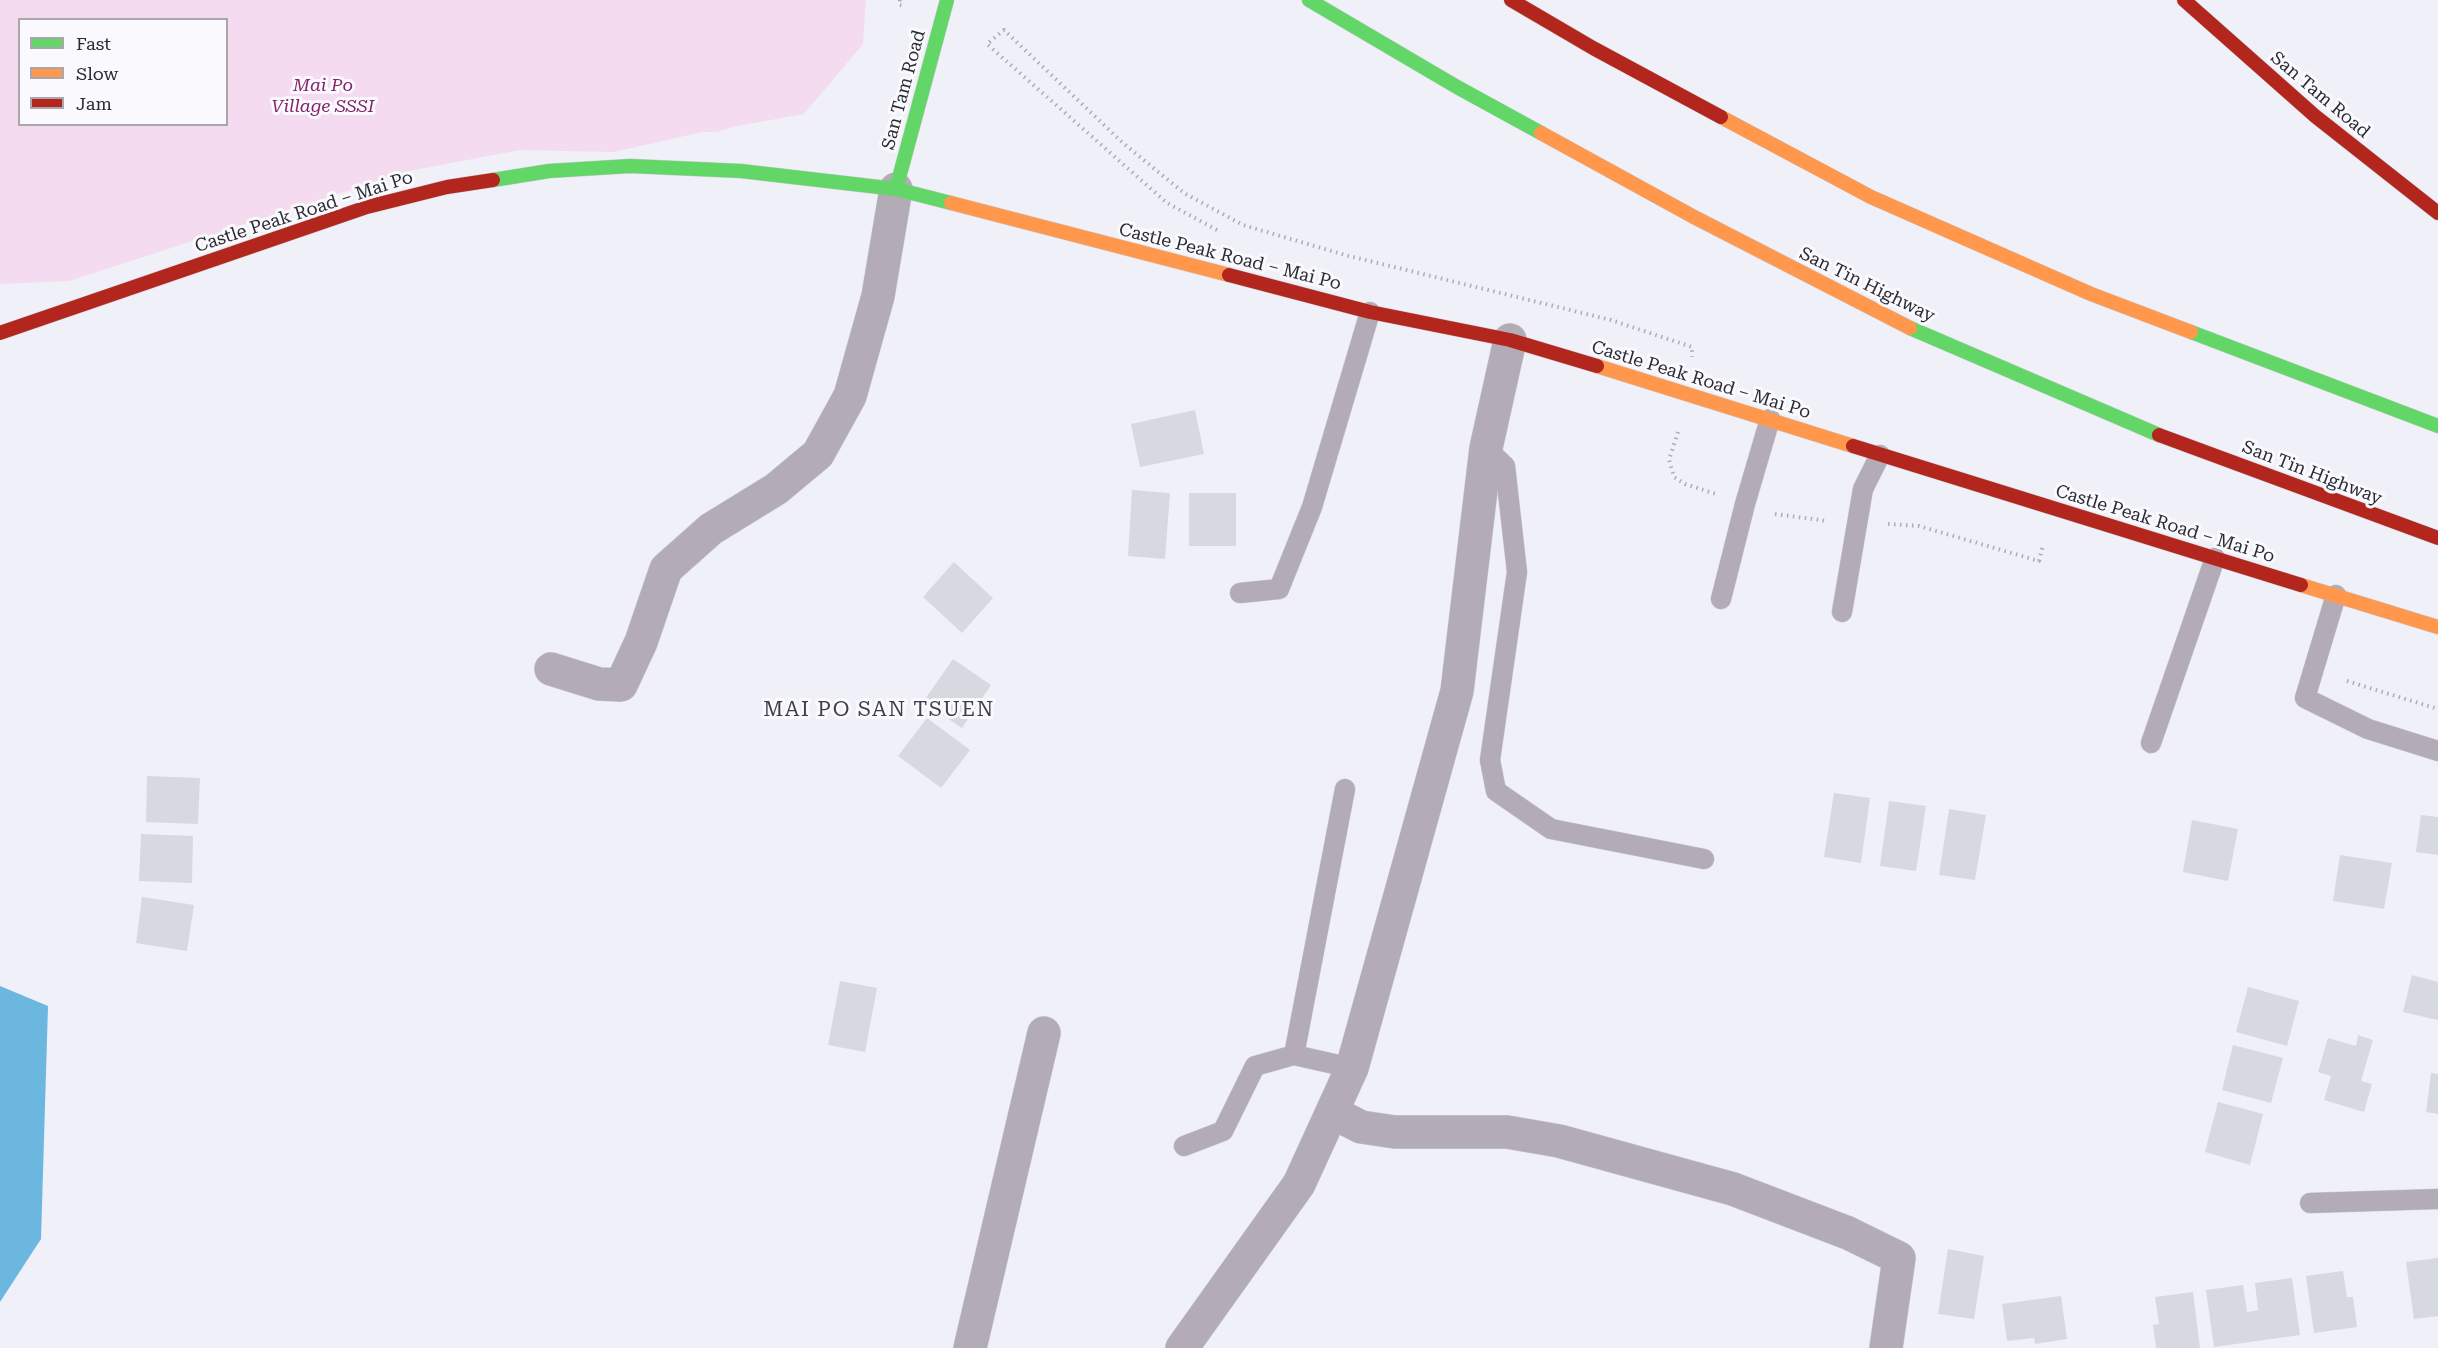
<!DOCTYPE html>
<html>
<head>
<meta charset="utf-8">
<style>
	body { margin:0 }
	#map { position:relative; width:2438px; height:1348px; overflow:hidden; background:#f0f0f8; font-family:"Roboto Serif",serif }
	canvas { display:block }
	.legend { position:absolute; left:18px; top:18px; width:210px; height:108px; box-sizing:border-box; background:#fafafe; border:2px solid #a7a7ad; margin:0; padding:8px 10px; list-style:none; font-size:18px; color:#2b2b33 }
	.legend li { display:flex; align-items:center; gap:12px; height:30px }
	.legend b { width:30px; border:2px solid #a7a7ad }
</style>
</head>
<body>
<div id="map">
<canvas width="2438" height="1348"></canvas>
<ul class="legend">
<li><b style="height:8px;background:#63d668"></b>Fast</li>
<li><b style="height:8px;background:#ff974d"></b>Slow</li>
<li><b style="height:8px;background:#b3261e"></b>Jam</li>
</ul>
</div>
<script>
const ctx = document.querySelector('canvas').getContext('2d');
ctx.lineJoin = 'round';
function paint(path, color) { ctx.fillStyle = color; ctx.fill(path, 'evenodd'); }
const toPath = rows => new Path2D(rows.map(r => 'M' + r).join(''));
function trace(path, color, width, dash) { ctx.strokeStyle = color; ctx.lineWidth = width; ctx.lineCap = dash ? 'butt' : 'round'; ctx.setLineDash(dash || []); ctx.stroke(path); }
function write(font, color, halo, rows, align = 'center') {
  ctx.font = font + ' "Roboto Serif",serif'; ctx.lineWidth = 6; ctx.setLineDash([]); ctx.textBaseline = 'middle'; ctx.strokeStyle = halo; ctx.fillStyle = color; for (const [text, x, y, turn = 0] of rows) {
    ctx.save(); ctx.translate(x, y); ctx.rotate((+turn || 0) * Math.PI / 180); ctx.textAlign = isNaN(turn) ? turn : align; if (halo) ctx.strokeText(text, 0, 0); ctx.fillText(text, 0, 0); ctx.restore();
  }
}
const green = toPath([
	[0,0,866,0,863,44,804,114,732,127,717,132,702,132,614,152,520,150,409,171,69,281,0,284],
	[20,20,226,20,226,124,20,124]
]);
const water = toPath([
	[0,986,48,1006,41,1239,0,1302]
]);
const building = toPath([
	[1195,410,1204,454,1140,467,1131,424],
	[1132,490,1170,493,1165,559,1128,556],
	[1189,493,1236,493,1236,546,1189,546],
	[954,562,993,598,962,633,923,597],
	[953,659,991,685,962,728,923,702],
	[927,718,970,750,941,788,898,756],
	[147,776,200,778,198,824,146,822],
	[1834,793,1870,798,1861,863,1824,857],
	[1889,801,1926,806,1916,871,1880,866],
	[1949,809,1986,815,1975,880,1939,875],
	[2421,815,2438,817,2438,855,2416,852],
	[2192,820,2238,829,2228,881,2183,872],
	[141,834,193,836,192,883,139,881],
	[2340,855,2392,863,2384,909,2333,901],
	[142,897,194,905,187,951,136,943],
	[2412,975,2438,982,2438,1020,2403,1012],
	[840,981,877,988,865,1052,828,1045],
	[2248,987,2299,1001,2287,1046,2236,1032],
	[2358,1035,2373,1040,2361,1081,2372,1084,2364,1112,2324,1100,2331,1076,2318,1072,2328,1038,2356,1046],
	[2233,1045,2283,1058,2271,1103,2222,1090],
	[2431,1073,2438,1074,2438,1114,2426,1112],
	[2218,1102,2263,1114,2250,1165,2205,1152],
	[1948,1249,1984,1256,1974,1319,1938,1314],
	[2438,1258,2438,1316,2414,1319,2406,1262],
	[2343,1271,2347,1297,2353,1297,2357,1327,2314,1333,2306,1276],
	[2292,1278,2300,1335,2214,1347,2206,1290,2243,1285,2247,1312,2253,1311,2258,1310,2255,1283],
	[2193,1292,2200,1348,2156,1348,2153,1325,2159,1324,2155,1297],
	[2061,1296,2067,1339,2035,1344,2034,1338,2007,1341,2002,1304]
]);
const path = toPath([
	[900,0,899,5,905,6],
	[1217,230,1167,203,987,44,1004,30,1123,143,1184,193,1243,225,1345,255,1611,320,1692,347,1692,357],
	[1678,432,1669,460,1674,477,1685,484,1716,494],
	[1775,514,1827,521],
	[1888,524,1919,526,2039,561,2043,545],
	[2347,681,2438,709]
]);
const lane = toPath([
	[1486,448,1505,466,1517,572,1490,760,1496,791,1551,829,1704,859],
	[1240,593,1279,589,1312,507,1370,312],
	[2336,595,2305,698,2368,729,2438,751],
	[1721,599,1745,504,1770,419],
	[1842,612,1863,489,1880,455],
	[2151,743,2215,558],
	[1294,1055,1345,789],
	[1184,1146,1223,1131,1255,1066,1294,1055,1352,1068],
	[2310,1203,2438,1199]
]);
const street = toPath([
	[551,669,599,684,621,685,641,642,666,569,711,529,776,489,818,454,850,396,878,296,896,189],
	[1332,1112,1361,1127,1395,1132,1507,1132,1559,1141,1733,1189,1848,1233,1899,1258,1886,1348],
	[970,1348,1044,1033],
	[1182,1348,1299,1184,1352,1068,1457,691,1486,448,1510,340]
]);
const fast = toPath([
	[1309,0,1457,87,1541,133],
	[493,180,549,171,630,166,741,171,896,189,951,203],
	[896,189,947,0],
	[1910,328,2159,435],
	[2191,332,2438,426]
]);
const slow = toPath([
	[1721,117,1871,197,2091,294,2191,332],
	[1541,133,1694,217,1910,328],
	[951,203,1229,275],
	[1597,366,1853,446],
	[2301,585,2438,627]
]);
const jam = toPath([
	[1511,0,1593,48,1721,117],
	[2184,0,2315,116,2438,213],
	[1229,275,1370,312,1510,340,1597,366],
	[0,333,367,207,447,187,493,180],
	[2159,435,2438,538],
	[1853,446,2301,585]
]);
const parkNames = [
	["Mai Po",323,86],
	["Village SSSI",323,107]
];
const streetNames = [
	["San Tam Road",904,90,-75],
	["San Tam Road",2320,95,40],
	["Castle Peak Road – Mai Po",304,212,-18],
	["Castle Peak Road – Mai Po",1230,257,14],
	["San Tin Highway",1867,285,26],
	["Castle Peak Road – Mai Po",1701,380,17],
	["San Tin Highway",2312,473,21],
	["Castle Peak Road – Mai Po",2165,524,17]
];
const quarterNames = [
	["MAI PO SAN TSUEN",879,710]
];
paint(green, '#f4dbef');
paint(water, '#6bb7df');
paint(building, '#d6d9e0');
trace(lane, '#cdcdd4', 21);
trace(street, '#cdcdd4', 34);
trace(fast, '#cdcdd4', 15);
trace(slow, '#cdcdd4', 15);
trace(jam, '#cdcdd4', 15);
trace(path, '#afabb4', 4, [1.5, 4.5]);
trace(lane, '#b3acb7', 20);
trace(street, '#b3acb7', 33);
trace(fast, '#63d668', 14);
trace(slow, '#ff974d', 14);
trace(jam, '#b3261e', 14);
write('italic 18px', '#83226b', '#fafafe', parkNames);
write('18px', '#2b2b33', '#fafafe', streetNames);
ctx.letterSpacing = '1.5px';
write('21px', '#3f3e4e', '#fafafe', quarterNames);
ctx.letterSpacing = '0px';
</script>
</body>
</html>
